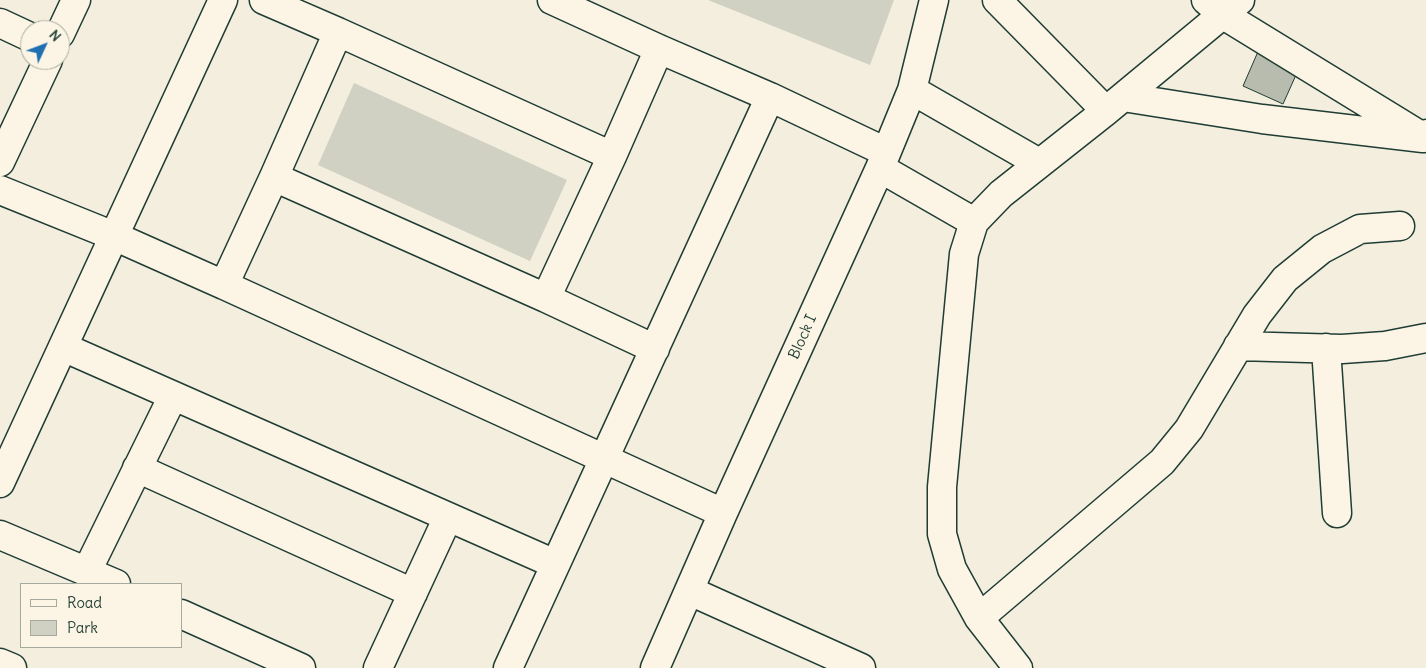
<!DOCTYPE html>
<html>
<head>
<meta charset="utf-8">
<style>
	body { margin:0 }
	#map { position:relative; width:1426px; height:668px; overflow:hidden; background:#f3eede; font-family:Delius,sans-serif }
	canvas { display:block }
	.legend { position:absolute; left:20px; top:583px; width:162px; height:65px; box-sizing:border-box; background:#fcf5e5; border:1px solid #a4ab9e; margin:0; padding:6px 9px; list-style:none; font-size:15px; color:#1f3d34 }
	.legend li { display:flex; align-items:center; gap:10px; height:25px }
	.legend b { width:25px; border:1px solid #a4ab9e }
	.north { position:absolute; left:20px; top:20px; width:50px; height:50px; box-sizing:border-box; background:#fcf5e5; border:1px solid #a4ab9e; border-radius:50%; rotate:47deg; font-size:14px; font-weight:700; line-height:20px; text-align:center; color:#1f3d34 }
	.north::after { content:''; display:block; margin:auto; width:18px; height:22px; background:#1f6fb2; clip-path:polygon(50% 0,100% 100%,50% 72%,0 100%) }
</style>
</head>
<body>
<div id="map">
<canvas width="1426" height="668"></canvas>
<ul class="legend">
<li><b style="height:6px;background:#fcf5e5"></b>Road</li>
<li><b style="height:14px;background:#d0d1c2"></b>Park</li>
</ul>
<div class="north">N</div>
</div>
<script>
const ctx = document.querySelector('canvas').getContext('2d');
ctx.lineJoin = 'round';
function paint(path, color) { ctx.fillStyle = color; ctx.fill(path, 'evenodd'); }
const toPath = rows => new Path2D(rows.map(r => 'M' + r).join(''));
function trace(path, color, width, dash) { ctx.strokeStyle = color; ctx.lineWidth = width; ctx.lineCap = dash ? 'butt' : 'round'; ctx.setLineDash(dash || []); ctx.stroke(path); }
function write(font, color, halo, rows, align = 'center') {
  ctx.font = font + ' Delius,sans-serif'; ctx.lineWidth = 4; ctx.setLineDash([]); ctx.textBaseline = 'middle'; ctx.strokeStyle = halo; ctx.fillStyle = color; for (const [text, x, y, turn = 0] of rows) {
    ctx.save(); ctx.translate(x, y); ctx.rotate((+turn || 0) * Math.PI / 180); ctx.textAlign = isNaN(turn) ? turn : align; if (halo) ctx.strokeText(text, 0, 0); ctx.fillText(text, 0, 0); ctx.restore();
  }
}
const green = toPath([
	[708,0,894,0,870,65],
	[354,83,567,180,530,261,318,165]
]);
const building = toPath([
	[1260,47,1300,66,1283,104,1243,86,1260,47]
]);
const minor = toPath([
	[264,0,338,32],
	[552,0,659,49,770,97,886,152],
	[997,0,1106,111],
	[1206,0,1222,14,1416,133],
	[0,23,30,37],
	[60,34,76,0],
	[659,49,612,156,546,298,274,177,224,285,723,513],
	[912,90,1039,163],
	[1123,97,1262,119,1423,138,1426,134],
	[0,162,48,60],
	[880,168,974,222],
	[274,177,338,32,612,156],
	[0,190,114,236,224,285],
	[546,298,655,349],
	[1238,346,1342,349,1385,346,1426,338],
	[63,347,555,564],
	[1326,348,1337,513],
	[137,468,413,593],
	[0,483,223,0],
	[0,535,116,584],
	[87,571,173,396],
	[690,591,861,668],
	[181,614,301,668],
	[979,618,1162,462,1189,429,1257,315,1285,279,1322,249,1360,229,1400,226],
	[0,663,12,668],
	[378,668,448,517],
	[508,668,770,97],
	[655,668,723,513,880,168,912,90,934,0],
	[1018,668,979,618,952,569,942,534,942,487,964,254,974,222,1001,194,1106,111,1240,0]
]);
const streetNames = [
	["Block I",803,337,-66]
];
paint(green, '#d0d1c2');
paint(building, '#b8bcae');
trace(building, '#1f3d34', 1);
trace(minor, '#1f3d34', 31);
trace(minor, '#fcf5e5', 28);
write('15px', '#1f3d34', '#fcf5e5', streetNames);
</script>
</body>
</html>
